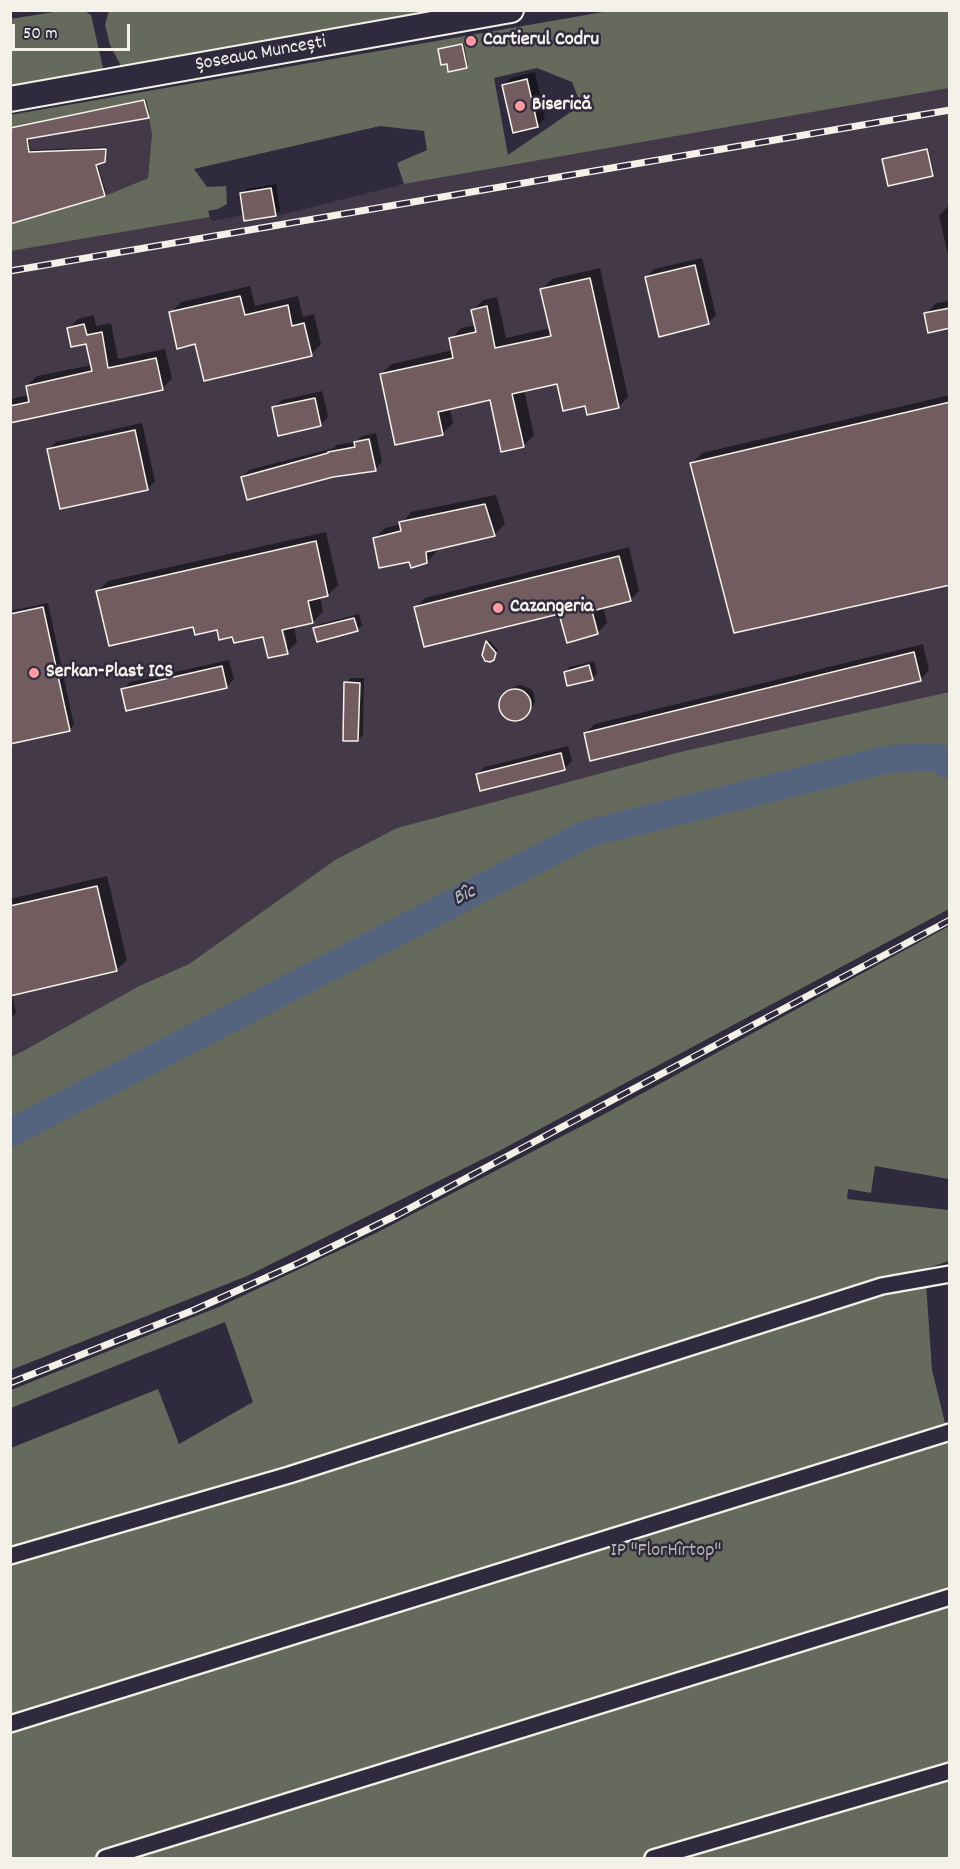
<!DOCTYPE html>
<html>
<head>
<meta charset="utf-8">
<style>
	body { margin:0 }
	#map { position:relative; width:960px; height:1869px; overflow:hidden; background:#2f2a3d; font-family:Dekko,sans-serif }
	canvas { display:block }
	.frame { position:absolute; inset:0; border:12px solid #f4f1e8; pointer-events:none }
	.scale { position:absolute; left:12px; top:24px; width:118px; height:27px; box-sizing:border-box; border:3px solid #f4f1e8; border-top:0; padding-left:8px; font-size:18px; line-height:21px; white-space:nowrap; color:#f4f1e8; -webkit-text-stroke:4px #2f2a3d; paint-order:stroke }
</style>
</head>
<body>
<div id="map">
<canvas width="960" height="1869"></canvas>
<div class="frame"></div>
<div class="scale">50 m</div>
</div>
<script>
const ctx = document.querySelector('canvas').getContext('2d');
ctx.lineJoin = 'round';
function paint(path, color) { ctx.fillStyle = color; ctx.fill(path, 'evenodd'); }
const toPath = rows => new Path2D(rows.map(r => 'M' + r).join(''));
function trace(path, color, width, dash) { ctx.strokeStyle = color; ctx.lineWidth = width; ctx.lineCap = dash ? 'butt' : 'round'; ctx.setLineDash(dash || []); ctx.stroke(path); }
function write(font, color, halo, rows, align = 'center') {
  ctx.font = font + ' Dekko,sans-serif'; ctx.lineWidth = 5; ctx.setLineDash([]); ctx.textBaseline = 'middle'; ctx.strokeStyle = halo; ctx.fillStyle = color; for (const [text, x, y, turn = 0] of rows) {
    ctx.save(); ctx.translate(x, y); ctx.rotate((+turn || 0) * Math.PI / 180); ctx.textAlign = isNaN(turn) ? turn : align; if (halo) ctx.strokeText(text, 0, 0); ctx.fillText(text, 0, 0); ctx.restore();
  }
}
const built = toPath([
	[949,88,949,692,680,752,397,828,335,860,189,964,139,986,25,1050,11,1057,11,251,210,217,212,221,243,215,244,221,276,216,404,184],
	[144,100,152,134,148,178,105,196,11,224,11,128]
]);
const green = toPath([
	[109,10,420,11,412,18,122,68,110,45,105,25],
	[60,11,85,11,91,15,103,68,98,72,11,87,10,19],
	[609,11,949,11,949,88,404,184,397,163,427,150,424,131,380,126,194,169,207,187,226,186,227,204,218,209,208,211,210,217,11,251,11,224,105,196,148,178,152,134,149,118,11,128,10,115],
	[537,68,572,82,581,105,508,155,494,78],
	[949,692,949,909,499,1151,247,1276,11,1370,11,1057,25,1050,139,986,189,964,335,860,397,828,680,752],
	[949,926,949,1179,875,1166,871,1193,848,1189,847,1199,949,1210,949,1261,925,1269,932,1370,950,1443,949,1858,11,1858,11,1448,158,1389,179,1444,253,1402,225,1322,11,1408,11,1390,221,1306,376,1233,597,1118]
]);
const shadow = toPath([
	[464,43,468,65,466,67,448,62,439,50],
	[535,72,545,118,537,126,504,85,511,78],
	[146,99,150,115,148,117,29,137,30,150,107,147,106,159,97,163,106,192,10,223,10,128],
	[928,148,934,173,932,175,884,159],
	[276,184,280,210,275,215,241,194,246,189],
	[949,205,950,205,950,263,939,216],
	[702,258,716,315,708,323,646,277,654,269],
	[600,268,628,397,618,407,586,405,558,382,524,390,534,435,523,446,491,398,450,408,453,423,443,433,396,443,381,374,392,364,453,350,451,339,461,328,476,325,473,310,483,300,497,297,506,338,551,328,542,289,552,279],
	[250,286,255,306,298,296,303,317,314,314,321,344,311,354,197,343,171,313,181,302],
	[950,301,950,327,926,314,936,303],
	[94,315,96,326,111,323,118,359,165,349,172,379,162,388,10,421,10,399,29,395,27,386,37,376,92,365,87,342,68,329,78,319],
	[322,391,328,417,320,425,274,407,282,400],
	[950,395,950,583,691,464,702,453],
	[142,423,155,481,148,489,49,449,56,442],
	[376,433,382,462,375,469,333,476,242,477,249,470,334,448,336,445,356,442,362,436],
	[496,495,505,524,494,535,437,548,437,551,427,562,411,560,374,539,385,528,401,524,411,512],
	[326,532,338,585,328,595,320,597,323,611,313,622,294,626,297,642,287,652,264,635,233,636,218,628,194,625,98,591,108,581],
	[282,622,288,647,285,647,279,623],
	[629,547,639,591,630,600,603,607,607,623,597,633,560,612,416,607,425,598],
	[48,603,74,725,69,730,10,743,10,611],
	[359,614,362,625,357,630,315,629,320,624],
	[489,640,498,650,493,658,483,655],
	[923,644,929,670,920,680,585,733,595,724],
	[229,660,234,679,226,687,123,690,130,682],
	[594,661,597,674,592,679,565,672,570,667],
	[351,678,364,678,363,735,358,740,346,683],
	[520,685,529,688,533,691,535,701,534,705,522,718,512,720,504,715,500,707,502,698,511,688],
	[568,746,572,761,564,769,477,774,485,767],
	[107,876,127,960,116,970,12,994,16,1013,10,1019,10,899]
]);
const river = toPath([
	[10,1133,586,834,889,759,936,757,950,765]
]);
const building = toPath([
	[462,44,467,68,448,72,447,64,441,65,438,49,462,44],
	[527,79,538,127,513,133,502,85,527,79],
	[144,100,149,118,27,139,29,152,106,149,105,162,96,165,105,196,10,224,10,128,144,100],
	[927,149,933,176,888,186,882,159,927,149],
	[271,188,276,216,244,221,240,193,271,188],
	[695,265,709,324,659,337,645,277,695,265],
	[590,278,619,408,587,415,585,406,563,411,557,384,512,394,524,447,501,452,490,400,438,412,443,435,395,445,380,374,453,358,449,338,476,332,471,310,487,306,495,348,551,336,540,289,590,278],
	[240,296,245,315,288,305,292,326,304,323,312,356,204,381,195,344,177,349,169,312,240,296],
	[950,308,950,328,928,333,924,313,950,308],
	[84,324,87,335,102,332,108,368,156,358,163,390,10,423,10,406,29,402,26,386,92,371,86,344,71,347,67,328,84,324],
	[315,398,321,426,278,436,272,407,315,398],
	[950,402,950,585,734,633,690,463,950,402],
	[135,430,148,490,60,509,47,449,135,430],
	[369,439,376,471,333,477,247,500,241,477,328,453,328,452,355,447,354,442,369,439],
	[485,504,495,536,426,552,427,563,411,568,409,562,379,568,373,538,401,531,399,522,485,504],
	[316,541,328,596,308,601,313,623,282,630,288,654,268,658,263,637,234,643,232,637,219,640,217,630,195,635,193,627,109,646,96,591,316,541],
	[619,556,631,601,592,611,598,634,567,643,559,614,424,647,414,607,619,556],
	[43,607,70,731,10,744,10,614,43,607],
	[354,618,358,631,317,642,313,628,354,618],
	[486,641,496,653,494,660,490,662,485,661,482,655,486,641],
	[914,652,921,681,590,761,584,733,914,652],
	[589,665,593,680,567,686,564,672,589,665],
	[222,666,227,688,126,711,121,689,222,666],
	[344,682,360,683,358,741,343,741,344,682],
	'499 705a16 16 0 1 1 32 0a16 16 0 1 1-32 0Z',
	[561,753,565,770,480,791,476,774,561,753],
	[97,886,117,971,10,996,10,906,97,886]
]);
const street = toPath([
	[10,1556,289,1475,882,1286,950,1274],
	[10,1724,950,1432],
	[105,1858,950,1597],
	[653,1858,950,1771]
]);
const primary = toPath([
	[10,99,511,10]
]);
const rail = toPath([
	[10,271,950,110],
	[10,1383,194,1310,301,1262,397,1215,950,920]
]);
const markers = [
	[471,41,6,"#ff9aa2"],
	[520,106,6,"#ff9aa2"],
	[498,608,6,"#ff9aa2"],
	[34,673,6,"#ff9aa2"]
];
const poiNames = [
	["Cartierul Codru",483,41],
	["Biserică",532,106],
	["Cazangeria",510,608],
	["Serkan-Plast ICS",46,673]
];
const streetNames = [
	["Șoseaua Muncești",261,55,-10]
];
const parkNames = [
	["IP \"FlorHîrtop\"",666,1552]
];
const waterNames = [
	["Bîc",465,897,-27]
];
paint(built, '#433948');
paint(green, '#656a5d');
paint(shadow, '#0007');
trace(river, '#54647e', 28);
paint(building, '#725c60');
trace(building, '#f4f1e8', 1.5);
trace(street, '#f4f1e8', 20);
trace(primary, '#f4f1e8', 28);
trace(street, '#2f2a3d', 15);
trace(primary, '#2f2a3d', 24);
trace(rail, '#f4f1e8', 7);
trace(rail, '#2f2a3d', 4.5, [14]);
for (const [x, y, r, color] of markers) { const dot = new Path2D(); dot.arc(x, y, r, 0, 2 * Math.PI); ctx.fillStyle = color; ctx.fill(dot); trace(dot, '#2f2a3d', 2); }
write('bold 20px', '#f4f1e8', '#2f2a3d', poiNames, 'left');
write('20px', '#f4f1e8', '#2f2a3d', streetNames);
write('20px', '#b4b4a9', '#2f2a3d', parkNames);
write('italic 21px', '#b4b9be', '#2f2a3d', waterNames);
</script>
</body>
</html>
